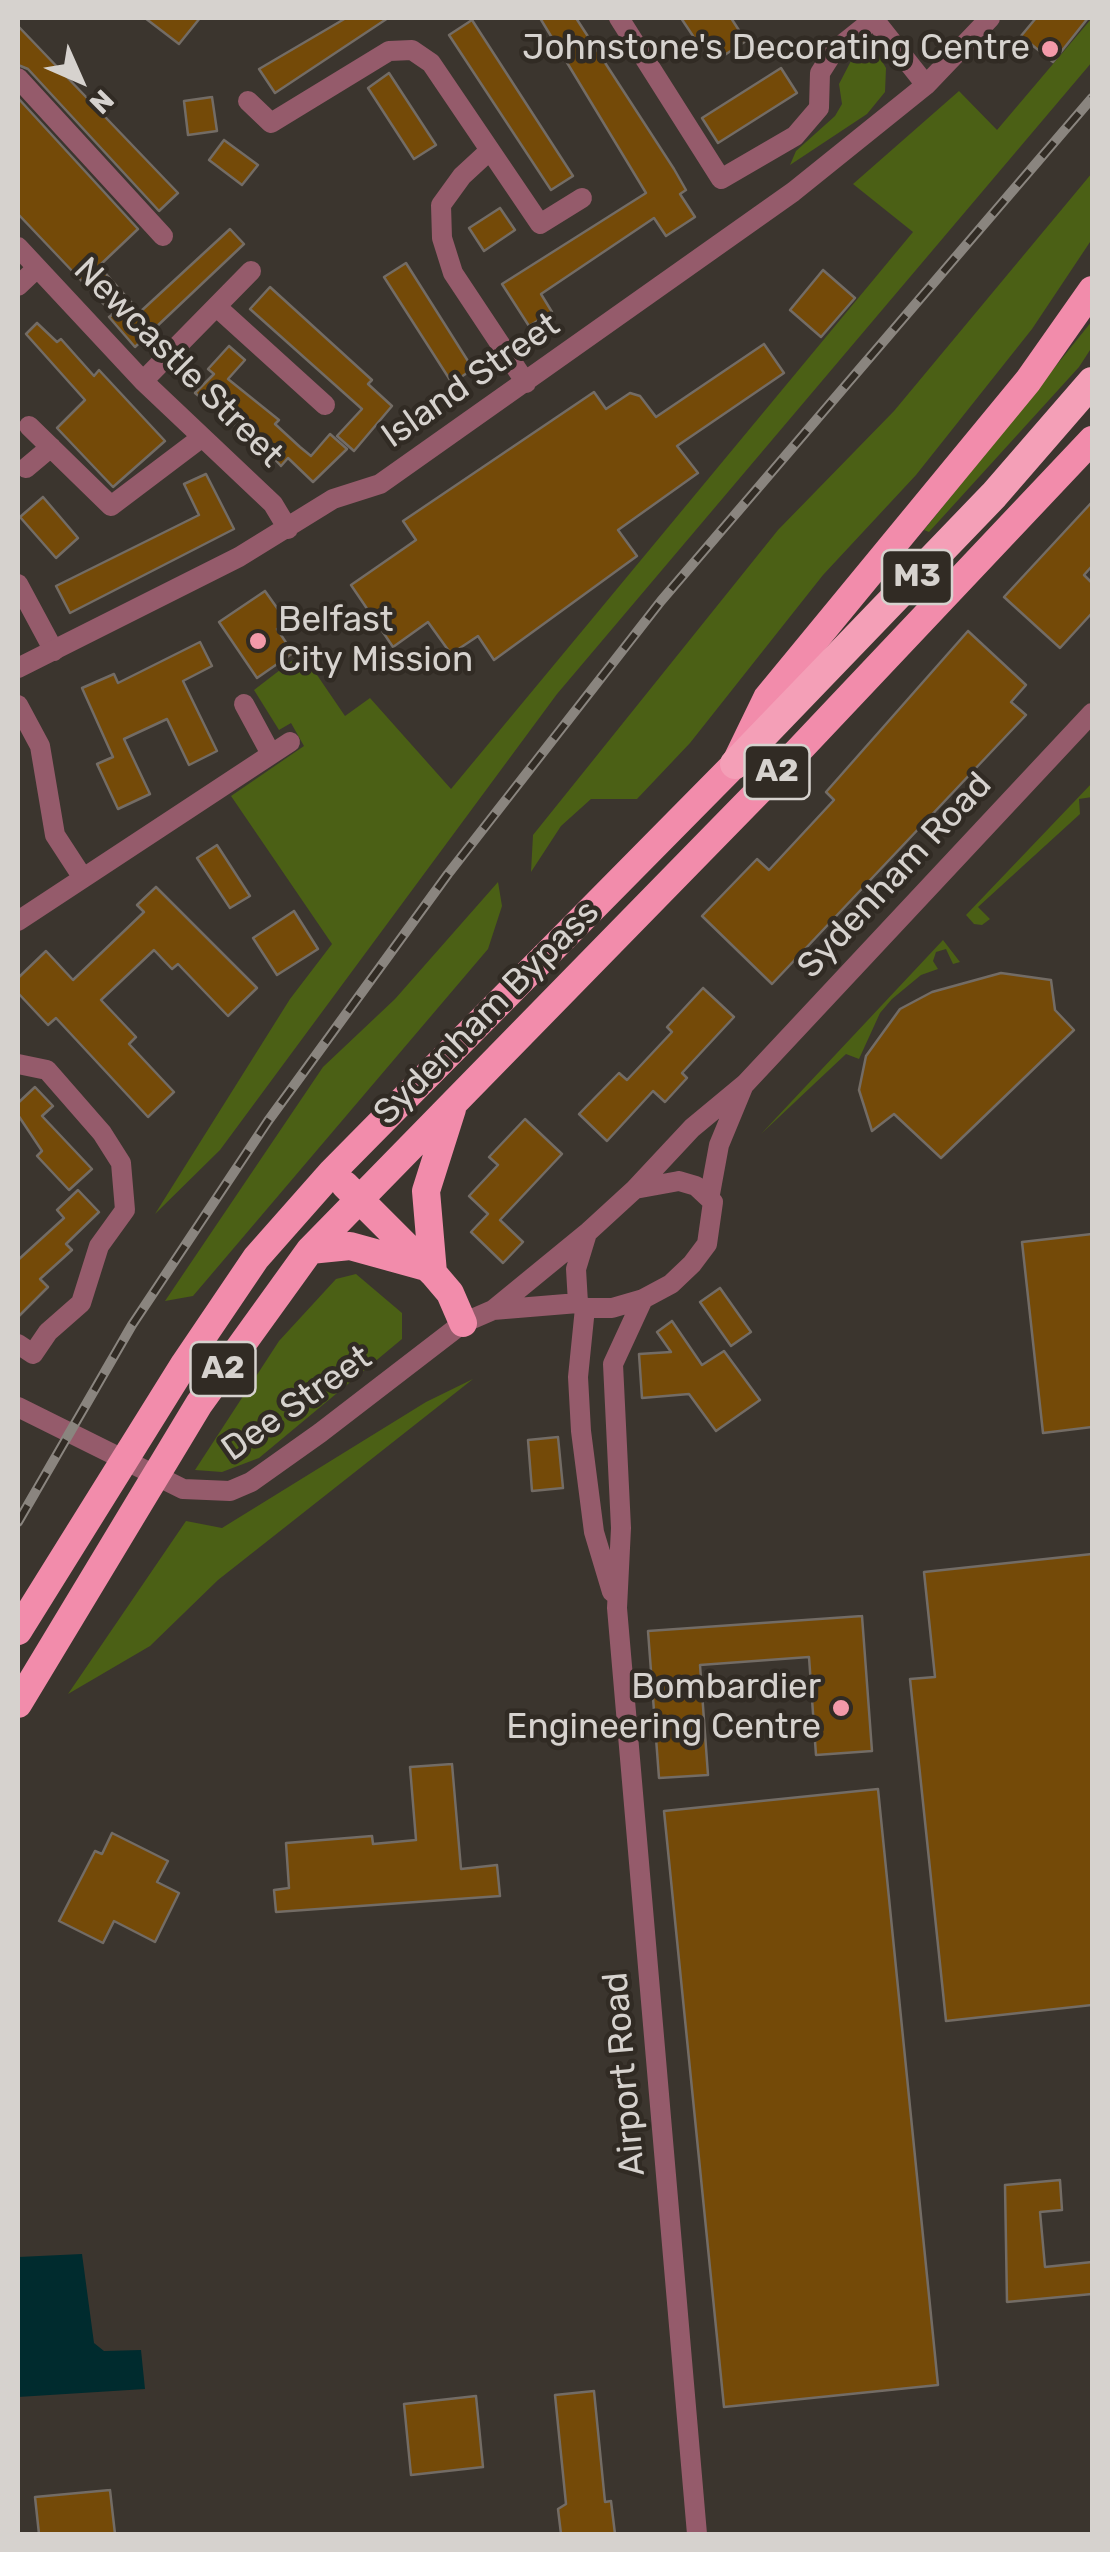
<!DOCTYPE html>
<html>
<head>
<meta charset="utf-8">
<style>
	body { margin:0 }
	#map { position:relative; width:1110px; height:2552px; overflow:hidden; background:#3b352e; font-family:Rubik,sans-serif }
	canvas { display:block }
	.frame { position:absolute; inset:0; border:20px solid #d6d2ce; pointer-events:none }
	.north { position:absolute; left:30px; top:30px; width:100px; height:100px; -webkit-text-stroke:8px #312b24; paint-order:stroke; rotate:135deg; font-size:28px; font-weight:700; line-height:40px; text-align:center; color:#d6d2ce }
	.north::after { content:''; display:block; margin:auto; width:35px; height:45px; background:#d6d2ce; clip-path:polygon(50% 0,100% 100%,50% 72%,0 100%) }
</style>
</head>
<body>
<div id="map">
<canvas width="1110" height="2552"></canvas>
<div class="frame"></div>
<div class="north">N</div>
</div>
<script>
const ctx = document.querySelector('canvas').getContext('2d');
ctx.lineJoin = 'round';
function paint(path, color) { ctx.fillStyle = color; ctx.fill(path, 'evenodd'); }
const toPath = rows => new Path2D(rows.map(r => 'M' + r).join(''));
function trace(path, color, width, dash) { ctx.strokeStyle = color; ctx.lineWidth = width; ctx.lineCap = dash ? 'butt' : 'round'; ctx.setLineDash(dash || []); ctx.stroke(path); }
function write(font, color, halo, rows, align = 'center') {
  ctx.font = font + ' Rubik,sans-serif'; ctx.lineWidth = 9; ctx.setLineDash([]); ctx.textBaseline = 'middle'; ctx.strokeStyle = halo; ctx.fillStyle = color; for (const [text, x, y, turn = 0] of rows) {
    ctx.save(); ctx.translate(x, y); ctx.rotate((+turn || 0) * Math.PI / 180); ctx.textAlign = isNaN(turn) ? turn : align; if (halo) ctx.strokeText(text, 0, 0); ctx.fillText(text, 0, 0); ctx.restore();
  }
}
const green = toPath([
	[1092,18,1092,62,557,694,220,1150,155,1214,290,999,332,944,231,796,304,746,291,723,279,730,254,690,302,653,345,716,370,698,451,789,913,232,853,184,959,91,997,130],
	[867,53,879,56,886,68,885,92,867,114,790,165,796,151,835,116,842,104,839,84,851,61],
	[1092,173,1092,239,1032,329,916,475,823,575,690,743,637,799,591,799,561,826,531,872,533,835,778,530,894,411],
	[1092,321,1092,347,1079,367,929,532,924,530],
	[1092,783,1092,797,1079,799,1080,814,978,907,990,919,982,925,974,924,966,915],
	[498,882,502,906,488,949,193,1296,165,1301,323,1067,395,999],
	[943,940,960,962,953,964,946,949,936,952,933,961,938,969,921,975,892,999,880,1013,859,1059,846,1054,761,1134],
	[356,1274,402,1313,402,1339,259,1458,222,1472,195,1470,279,1341,336,1279],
	[473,1379,218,1580,150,1646,68,1694,186,1521,222,1528,426,1402]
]);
const water = toPath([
	[82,2254,94,2343,104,2351,141,2350,145,2389,18,2397,18,2257]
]);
const building = toPath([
	[145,18,200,18,179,44,145,18],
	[346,18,388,18,275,93,259,69,346,18],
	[540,18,576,18,674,169,686,190,680,194,695,217,666,236,654,218,541,294,552,312,529,326,502,284,646,193,540,18],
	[681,18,731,18,746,41,717,60,704,41,699,45,681,18],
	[1036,18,1088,18,1053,62,1021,36,1036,18],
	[472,20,573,176,551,190,449,35,472,20],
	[18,26,178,193,159,211,28,69,18,65,18,26],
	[781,68,797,93,718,143,702,118,781,68],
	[389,73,436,145,414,159,368,88,389,73],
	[212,97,217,131,188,135,184,101,212,97],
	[18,98,138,229,99,266,140,312,230,229,244,244,135,347,109,317,113,314,18,214,18,98],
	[224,140,258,165,242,185,209,160,224,140],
	[500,208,515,230,484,251,469,228,500,208],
	[406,263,473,369,452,383,384,277,406,263],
	[823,270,855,298,821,337,790,310,823,270],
	[270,287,372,380,368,384,392,406,354,451,337,436,362,409,250,309,270,287],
	[37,323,57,342,61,339,94,376,99,370,165,441,113,487,57,428,85,400,26,334,37,323],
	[764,344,784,373,677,446,698,473,618,530,637,556,494,660,478,636,451,654,428,622,393,647,351,585,416,540,403,521,594,392,606,409,630,393,640,396,656,417,764,344],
	[229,346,245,360,228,379,279,420,275,424,300,447,311,456,330,434,347,449,313,482,288,458,281,466,239,421,235,426,195,393,214,374,208,369,229,346],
	[206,474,234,529,70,613,56,586,199,515,184,484,206,474],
	[43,497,78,538,56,558,20,517,43,497],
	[1092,502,1092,566,1084,575,1092,583,1092,613,1060,648,1004,597,1092,502],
	[265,591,287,622,277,629,293,653,257,678,219,622,265,591],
	[968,631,1026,685,1011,702,1026,715,772,984,702,916,757,859,769,870,834,800,826,792,968,631],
	[200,642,212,666,183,681,217,751,189,765,167,719,124,739,150,794,118,809,97,764,113,757,82,688,114,674,118,683,200,642],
	[217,845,250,896,230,908,197,858,217,845],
	[156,887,257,988,228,1016,178,964,172,969,154,950,101,1000,136,1037,129,1044,174,1092,148,1117,56,1018,48,1025,18,993,18,978,46,951,73,980,144,912,137,905,156,887],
	[294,911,318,949,277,975,253,938,294,911],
	[1001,973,1051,980,1055,1010,1074,1030,941,1158,894,1114,872,1131,859,1090,866,1056,900,1009,932,992,1001,973],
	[703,988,734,1017,682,1073,687,1078,665,1102,653,1091,607,1141,579,1114,619,1073,627,1080,672,1032,667,1027,703,988],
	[35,1087,53,1106,42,1116,92,1169,69,1190,37,1156,42,1151,18,1115,18,1103,35,1087],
	[525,1119,562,1154,500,1220,523,1242,503,1263,471,1232,488,1214,469,1196,498,1165,489,1157,525,1119],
	[78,1190,99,1212,66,1244,72,1250,40,1279,48,1287,18,1317,18,1260,64,1218,57,1210,78,1190],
	[1092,1234,1092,1427,1043,1433,1022,1242,1092,1234],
	[720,1288,751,1332,731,1346,700,1302,720,1288],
	[672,1321,702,1365,724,1351,760,1400,716,1431,689,1394,642,1398,639,1354,671,1352,657,1332,672,1321],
	[558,1437,563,1488,532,1491,528,1440,558,1437],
	[1092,1554,1092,2005,946,2021,910,1679,935,1677,924,1572,1092,1554],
	[862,1616,872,1751,816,1755,809,1657,700,1665,708,1775,659,1778,648,1631,862,1616],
	[452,1764,461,1869,497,1865,500,1896,276,1912,274,1890,289,1888,286,1843,372,1836,373,1844,416,1840,410,1767,452,1764],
	[878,1789,938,2385,724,2407,664,1811,878,1789],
	[112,1833,168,1861,157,1882,179,1893,155,1942,114,1921,103,1943,59,1921,95,1851,102,1854,112,1833],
	[1060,2180,1062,2210,1040,2212,1045,2267,1092,2262,1092,2294,1007,2302,1005,2185,1060,2180],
	[594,2391,605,2502,611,2501,615,2534,561,2534,558,2509,566,2504,555,2395,594,2391],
	[476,2396,483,2467,411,2475,404,2404,476,2396],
	[110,2490,115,2534,39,2534,35,2497,110,2490]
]);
const pedestrian = toPath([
	[18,584,54,651]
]);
const minor = toPath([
	[619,18,721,179,795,136,819,108,820,73,834,51,874,19],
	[873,18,926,85],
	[18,78,163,236],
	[248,101,271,123,389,51,412,50,431,63,540,224,582,198],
	[488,152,462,176,441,205,442,238,453,273,526,383],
	[18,247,143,381,273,504,288,529],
	[18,286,37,268],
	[218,308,325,405],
	[143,381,251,271],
	[29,426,111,506,201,438],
	[26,468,51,447],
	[18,668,239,557,333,499,380,484,793,192,926,85,990,18],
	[244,704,271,754],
	[18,705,40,746,55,835,83,878],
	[18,921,290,742],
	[18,1064,47,1070,102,1133,121,1163,125,1210,99,1246,81,1303,48,1332,33,1354,18,1344]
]);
const tertiary = toPath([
	[679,1181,696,1186,713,1202,707,1244,692,1264,671,1284,643,1299,612,1308,585,1308,578,1303,576,1269,587,1233,635,1189,679,1181],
	[635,1189,692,1128,745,1084,1092,713],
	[710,1194,719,1145,743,1087],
	[643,1299,613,1364,621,1528,617,1608,697,2534],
	[585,1308,578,1377,581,1431,594,1532,612,1592],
	[493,1310,578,1303],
	[18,1407,183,1489,230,1491,251,1482,320,1433,463,1323,493,1310,587,1233]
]);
const trunk = toPath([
	[345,1185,433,1273,450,1293,463,1323],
	[310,1250,350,1246,426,1267],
	[433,1273,426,1191,452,1109],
	[18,1631,185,1363,256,1258,332,1172,735,764,767,698,1028,381,1092,290],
	[18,1704,199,1404,310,1250,799,750,1092,440]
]);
const motorway = toPath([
	[735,764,994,495,1092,382]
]);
const rail = toPath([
	[18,1522,132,1325,268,1121,448,874,661,601,1092,98]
]);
const markers = [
	[1050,49,10,"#f39aa9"],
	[258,641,10,"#f39aa9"],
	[841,1708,10,"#f39aa9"]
];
const shields = [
	[917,577,70],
	[777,772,65],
	[223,1369,65]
];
const shieldNames = [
	["M3",917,577],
	["A2",777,772],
	["A2",223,1369]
];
const poiNames = [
	["Johnstone's Decorating Centre",1030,49],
	["Belfast",278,621,"left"],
	["City Mission",278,661,"left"],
	["Bombardier",821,1688],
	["Engineering Centre",821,1728]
];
const streetNames = [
	["Newcastle Street",178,363,45],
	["Island Street",471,381,-35],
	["Sydenham Road",895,876,-47],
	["Sydenham Bypass",487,1013,-45],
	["Dee Street",297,1404,-35],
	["Airport Road",625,2074,-95]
];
paint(green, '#4b6015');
paint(water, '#002b2e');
paint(building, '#744a08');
trace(building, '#736c65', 2.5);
trace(pedestrian, '#955b6b', 20);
trace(minor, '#955b6b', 20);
trace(tertiary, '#955b6b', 20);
trace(trunk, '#f28cab', 28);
trace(motorway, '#f49fb7', 30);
trace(rail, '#8a857f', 10);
trace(rail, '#312b24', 6, [19]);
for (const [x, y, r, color] of markers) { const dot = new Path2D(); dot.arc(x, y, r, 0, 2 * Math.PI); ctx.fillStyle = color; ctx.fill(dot); trace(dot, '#312b24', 4); }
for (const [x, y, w] of shields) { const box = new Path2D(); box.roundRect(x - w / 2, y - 27, w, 54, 8); ctx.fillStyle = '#312b24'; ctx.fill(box); trace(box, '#d6d2ce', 2.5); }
write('bold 32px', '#d6d2ce', null, shieldNames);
write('35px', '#d6d2ce', '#312b24', poiNames, 'right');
write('35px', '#d6d2ce', '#312b24', streetNames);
</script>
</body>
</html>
